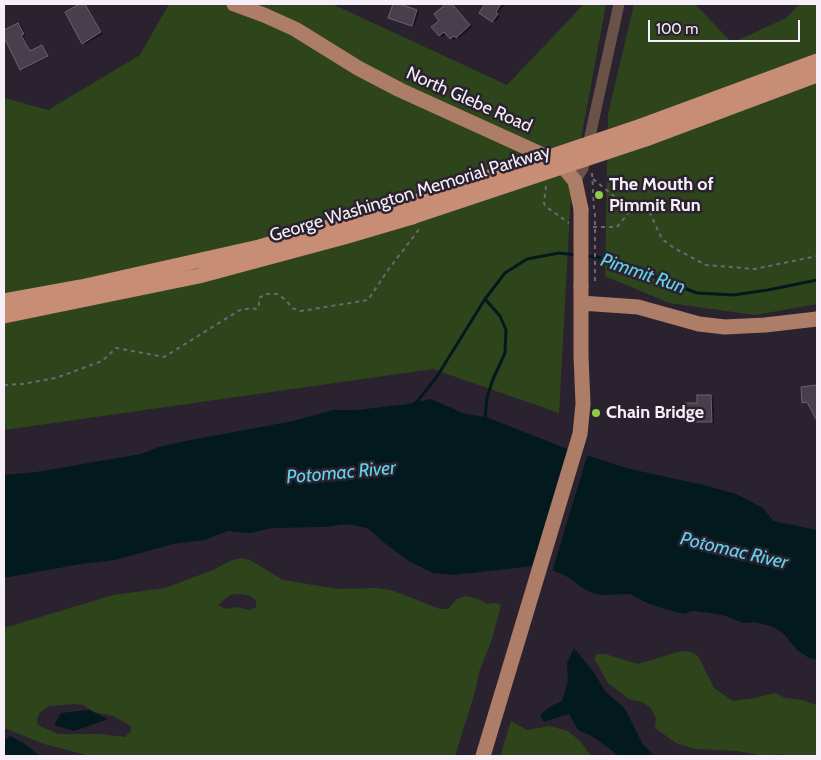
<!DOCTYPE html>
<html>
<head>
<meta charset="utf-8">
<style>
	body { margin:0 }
	#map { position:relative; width:821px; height:760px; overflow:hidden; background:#2b222f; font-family:Cabin,sans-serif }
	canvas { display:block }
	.frame { position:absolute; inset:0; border:5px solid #f6eff8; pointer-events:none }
	.scale { position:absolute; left:648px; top:20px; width:152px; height:22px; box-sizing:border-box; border:2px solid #f6eff8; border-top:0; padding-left:6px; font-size:15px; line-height:18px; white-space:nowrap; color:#f6eff8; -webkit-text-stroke:4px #2b222f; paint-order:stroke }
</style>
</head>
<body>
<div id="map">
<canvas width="821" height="760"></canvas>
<div class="frame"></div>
<div class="scale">100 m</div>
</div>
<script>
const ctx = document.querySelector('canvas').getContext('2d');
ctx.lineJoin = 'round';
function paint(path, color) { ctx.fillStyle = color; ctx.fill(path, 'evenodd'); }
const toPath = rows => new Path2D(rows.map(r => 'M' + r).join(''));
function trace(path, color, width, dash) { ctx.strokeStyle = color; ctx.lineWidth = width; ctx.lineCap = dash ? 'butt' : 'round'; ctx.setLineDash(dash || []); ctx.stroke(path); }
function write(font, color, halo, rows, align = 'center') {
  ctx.font = font + ' Cabin,sans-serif'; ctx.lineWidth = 5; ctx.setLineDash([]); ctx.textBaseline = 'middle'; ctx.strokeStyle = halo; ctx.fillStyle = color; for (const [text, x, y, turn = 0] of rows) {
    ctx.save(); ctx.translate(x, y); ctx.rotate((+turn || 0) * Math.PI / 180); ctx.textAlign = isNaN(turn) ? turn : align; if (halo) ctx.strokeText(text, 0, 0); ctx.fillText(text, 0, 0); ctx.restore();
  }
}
const green = toPath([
	[169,4,332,4,507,85,584,4,606,4,571,193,559,413,433,369,4,430,4,98,48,110,140,55],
	[634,4,695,4,732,43,786,18,799,4,817,4,817,304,755,315,669,303,605,276,608,114],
	[241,558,250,560,283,580,337,589,376,588,391,590,440,609,448,609,457,599,466,596,478,599,487,604,496,603,501,605,492,639,479,672,475,692,455,756,90,756,44,744,4,728,4,628,113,595,165,588,213,570,230,561],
	[240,594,248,595,256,600,256,607,250,610,237,607,226,609,218,605,230,595],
	[75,704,83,705,94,712,113,716,131,726,131,731,125,737,100,734,58,734,40,726,37,723,37,719,40,712,49,706],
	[681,651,691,652,698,656,714,688,733,701,755,698,775,693,785,698,802,700,817,705,817,756,787,756,782,754,764,756,737,751,695,749,676,743,655,728,656,718,650,707,642,702,629,699,608,683,594,658,597,654,605,654,638,664],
	[511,721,527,730,549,726,568,731,580,741,591,756,500,756]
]);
const water = toPath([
	[431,399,465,414,486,417,570,450,630,469,699,484,736,494,763,508,773,521,817,530,817,659,809,658,797,650,783,633,773,627,755,622,743,623,726,616,711,613,693,611,683,614,649,604,630,594,602,595,592,593,581,587,570,578,541,565,454,575,433,573,409,561,392,549,367,528,347,524,324,527,272,528,251,533,228,531,204,540,173,544,115,560,81,564,4,578,4,475,36,472,141,454,159,447,186,441,293,421,333,410,357,410,408,404],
	[574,648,595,674,605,691,625,709,642,743,654,756,619,756,592,736,578,730,569,714,544,722,540,715,551,706,562,701,568,681,567,663],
	[89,710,108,719,74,731,54,725,61,713],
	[10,736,25,744,40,756,7,756,4,755,4,741]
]);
const pier = toPath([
	[568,447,588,453,552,572,541,568,531,569]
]);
const shadow = toPath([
	[82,4,86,4,103,34,85,44,83,43,66,13],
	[395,4,419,12,414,26,390,17],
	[448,4,452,4,472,27,459,38,457,37,454,40,447,33,442,37,440,35,441,21,435,15],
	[486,4,505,4,497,14,500,16,495,22,481,12],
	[18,24,21,25,26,35,23,36,31,52,42,46,45,48,49,57,23,70,21,69,4,34,4,31],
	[711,397,713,398,713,406,714,407,714,423,695,422,684,419,698,405]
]);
const stream = toPath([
	[586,256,597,257,622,264,697,293,733,295,768,290,817,280],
	[485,299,500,316,506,330,505,353,493,379,487,398,485,420],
	[415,404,436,378,485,299,505,273,527,259,559,253,577,255]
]);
const building = toPath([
	[80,4,85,4,101,32,82,44,65,12,80,4],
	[393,4,400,4,417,10,412,26,388,18,393,4],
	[446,4,452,4,470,25,456,38,454,36,450,39,444,32,439,36,431,27,439,21,434,14,446,4],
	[485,4,501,4,496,12,498,14,492,22,479,13,485,4],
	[18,23,24,34,21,35,30,51,42,45,48,56,20,70,4,37,4,30,18,23],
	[817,385,817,421,807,402,802,403,801,387,817,385],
	[697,395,711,395,712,422,691,422,691,420,683,420,683,406,685,406,685,403,697,403,697,395]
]);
const path = toPath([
	[592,173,594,209],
	[593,179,631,210],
	[546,186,544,203,545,206,569,223],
	[593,227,617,227,631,210,650,213,662,239,674,248,706,265,755,269,817,256],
	[4,385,22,384,56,378,102,361,116,348,164,357,240,310,252,308,256,309,259,307,259,298,266,294,277,294,286,300,292,308,301,311,368,300,388,270,420,228]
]);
const street = toPath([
	[575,181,583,168,619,4]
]);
const primary = toPath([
	[234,4,264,15,295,29,358,68,400,90,554,160,564,168,575,181,581,209],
	[581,303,638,307,699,324,725,327,765,325,817,319],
	[483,756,580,434,583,404,581,356,581,286]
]);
const highway = toPath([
	[641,126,817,61],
	[646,139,817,75],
	[4,301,81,287,259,247,412,203],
	[4,316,199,276,344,237,412,217]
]);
const pathBridge = toPath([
	[595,213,595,282]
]);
const primaryBridge = toPath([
	[581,209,581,286]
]);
const highwayBridge = toPath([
	[412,203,641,126],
	[412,217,646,139]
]);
const markers = [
	[599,195,5,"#8bce46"],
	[596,413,5,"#8bce46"]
];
const streetNames = [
	["North Glebe Road",469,100,24],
	["George Washington Memorial Parkway",410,194,-17]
];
const poiNames = [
	["The Mouth of",609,185],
	["Pimmit Run",609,206],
	["Chain Bridge",606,413]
];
const waterNames = [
	["Pimmit Run",643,274,19],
	["Potomac River",341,473,-5],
	["Potomac River",734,551,13]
];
paint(green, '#2e451c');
paint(water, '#02191e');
paint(pier, '#2b222f');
paint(shadow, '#0007');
trace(stream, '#02191e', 3);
paint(building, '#483e4c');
trace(building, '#6d6272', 1);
trace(path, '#6f6672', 2, [4, 4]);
trace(street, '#695248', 11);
trace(primary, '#ad7d68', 15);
trace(highway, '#c78e75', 15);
trace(pathBridge, '#6f6672', 2, [4, 4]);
trace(primaryBridge, '#ad7d68', 15);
trace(highwayBridge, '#c78e75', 15);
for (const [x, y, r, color] of markers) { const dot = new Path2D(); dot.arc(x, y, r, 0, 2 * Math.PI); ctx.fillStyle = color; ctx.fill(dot); trace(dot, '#2b222f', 2); }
write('18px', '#f6eff8', '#2b222f', streetNames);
write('bold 18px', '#f6eff8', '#2b222f', poiNames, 'left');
write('italic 19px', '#61d3ec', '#2b222f', waterNames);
</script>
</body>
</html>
